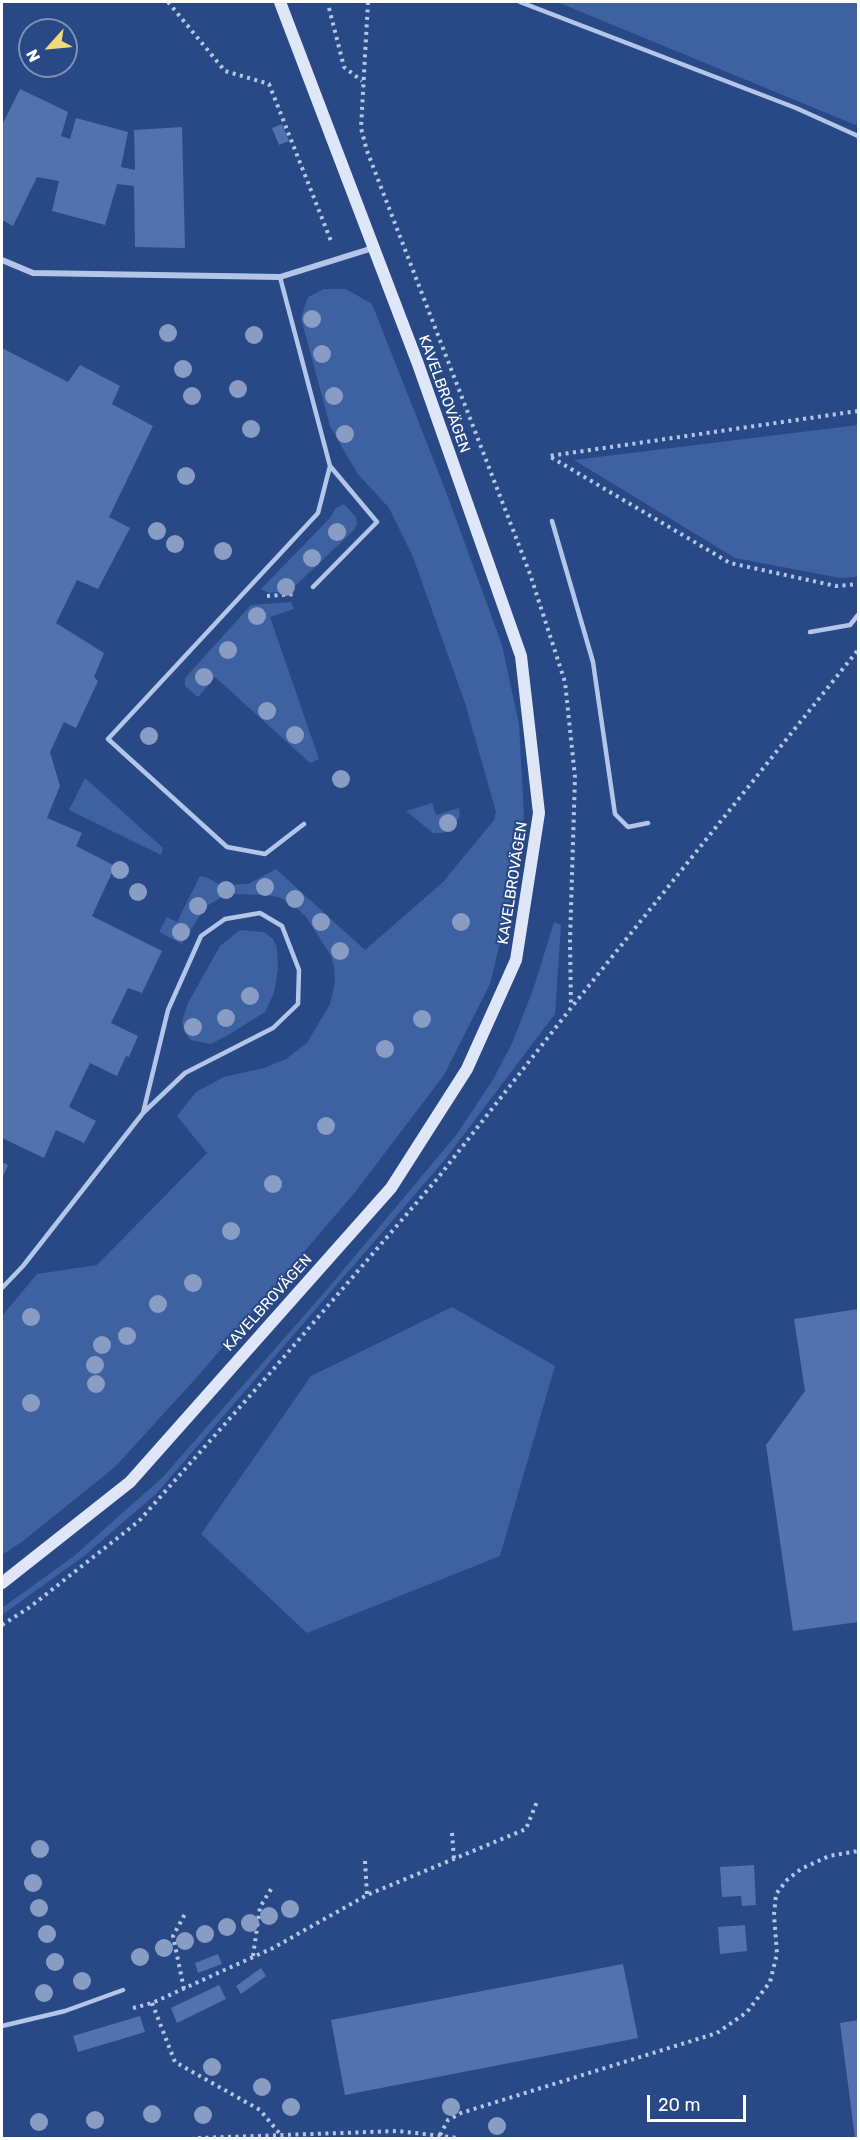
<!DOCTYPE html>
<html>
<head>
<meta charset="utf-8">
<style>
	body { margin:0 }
	#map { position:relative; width:860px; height:2140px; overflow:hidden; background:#294886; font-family:Rubik,sans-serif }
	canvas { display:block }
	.frame { position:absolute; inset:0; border:3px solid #fff; pointer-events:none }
	.north { position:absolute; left:18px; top:18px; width:60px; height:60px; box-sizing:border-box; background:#294886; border:2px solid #7f91b6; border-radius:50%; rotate:243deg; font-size:16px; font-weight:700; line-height:24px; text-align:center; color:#fff }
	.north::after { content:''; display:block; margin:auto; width:21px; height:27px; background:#efd97b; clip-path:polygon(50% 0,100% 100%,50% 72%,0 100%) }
	.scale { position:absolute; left:647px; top:2095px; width:99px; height:27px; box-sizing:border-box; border:3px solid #fff; border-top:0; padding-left:8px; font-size:18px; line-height:21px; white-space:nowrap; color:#fff; -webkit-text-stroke:4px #294886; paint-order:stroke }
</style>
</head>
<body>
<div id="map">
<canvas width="860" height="2140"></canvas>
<div class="frame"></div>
<div class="north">N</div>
<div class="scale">20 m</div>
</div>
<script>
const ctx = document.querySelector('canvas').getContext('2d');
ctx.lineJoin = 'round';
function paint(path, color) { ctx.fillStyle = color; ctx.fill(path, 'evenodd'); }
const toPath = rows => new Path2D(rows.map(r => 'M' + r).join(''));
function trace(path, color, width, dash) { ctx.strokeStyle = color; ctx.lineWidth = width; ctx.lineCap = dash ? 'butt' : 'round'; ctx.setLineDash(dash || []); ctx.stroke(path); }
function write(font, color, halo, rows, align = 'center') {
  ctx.font = font + ' Rubik,sans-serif'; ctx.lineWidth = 4.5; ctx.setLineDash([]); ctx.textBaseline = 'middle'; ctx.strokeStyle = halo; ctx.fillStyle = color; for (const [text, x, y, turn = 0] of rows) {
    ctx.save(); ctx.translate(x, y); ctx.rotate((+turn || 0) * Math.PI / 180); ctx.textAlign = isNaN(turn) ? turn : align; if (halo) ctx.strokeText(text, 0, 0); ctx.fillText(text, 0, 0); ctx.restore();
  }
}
const green = toPath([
	[557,2,858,2,858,126],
	[324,289,346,289,372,304,445,489,502,645,519,724,524,816,510,901,490,984,444,1075,356,1191,198,1376,115,1467,23,1541,2,1555,2,1316,37,1274,97,1265,207,1153,177,1116,196,1092,224,1077,264,1068,286,1059,307,1043,330,1004,335,982,334,967,331,956,307,918,293,904,278,897,266,895,234,894,222,897,205,907,182,944,159,932,167,917,177,922,200,876,208,878,220,885,248,884,276,869,365,950,443,882,494,820,496,812,465,703,413,557,389,508,357,473,330,426,301,318,308,297],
	[858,425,858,577,840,578,735,558,574,460],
	[344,504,356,517,357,524,354,530,291,590,269,593,261,589,329,519,336,508],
	[291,602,294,609,270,617,319,759,310,763,215,677,198,697,185,686,185,678,251,605],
	[85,778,163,848,161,855,69,810],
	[432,803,436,815,459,808,460,816,451,829,442,833,433,833,406,811],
	[554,922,561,925,555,1014,443,1162,156,1494,84,1556,2,1615,2,1608,74,1556,163,1477,329,1287,457,1134,494,1078,513,1041,534,987],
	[240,930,264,932,273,939,277,948,278,969,274,993,265,1012,230,1034,211,1044,191,1040,185,1033,182,1022,187,1005,220,946],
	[452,1307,555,1366,500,1556,307,1633,201,1534,311,1376]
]);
const building = toPath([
	[20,89,68,112,61,136,70,139,76,118,128,132,121,167,135,170,134,130,182,127,185,248,135,247,134,186,117,184,105,225,52,211,59,181,37,177,13,226,2,220,2,125],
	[282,124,289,141,279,145,272,128],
	[2,348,68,382,80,365,120,386,112,404,153,426,109,517,130,528,98,589,77,580,56,623,104,653,94,677,98,681,76,728,64,722,50,752,60,786,47,818,82,833,76,846,115,866,92,916,162,951,142,993,128,988,111,1023,138,1036,129,1057,126,1056,117,1076,90,1063,69,1107,96,1121,84,1143,56,1130,44,1158,2,1138],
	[2,1162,8,1165,2,1179],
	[858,1309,858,1622,793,1631,766,1445,805,1391,794,1319],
	[754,1865,756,1905,742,1906,741,1896,722,1897,720,1867],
	[745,1925,747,1951,720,1954,718,1927],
	[218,1954,222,1964,198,1973,195,1963],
	[623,1964,638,2038,345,2095,331,2020],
	[261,1968,266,1976,241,1994,236,1986],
	[219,1985,226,1999,177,2023,171,2008],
	[140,2016,145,2032,78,2052,73,2036],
	[858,2020,858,2138,855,2138,840,2023]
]);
const path = toPath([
	[168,2,225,71,269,84,331,241],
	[368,2,361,128,367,151,530,574,565,682,575,777,570,941,571,1007],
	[329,8,344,67,362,81],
	[858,411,549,456,730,563,836,586,858,584],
	[267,596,295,594],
	[2,1625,30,1607,139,1521,271,1372,437,1179,571,1008,858,650],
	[452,1833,454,1859],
	[365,1861,367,1895],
	[253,1956,260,1907,273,1886],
	[184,1989,173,1936,186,1912],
	[152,2003,175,2062,260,2110,280,2134],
	[133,2008,152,2003,273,1948,367,1895,526,1829,538,1799],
	[440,2135,448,2120,461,2113,717,2033,747,2012,770,1982,777,1954,774,1915,776,1894,787,1880,801,1869,829,1856,858,1851],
	[198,2138,398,2131,458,2138]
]);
const service = toPath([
	[520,2,796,108,858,136],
	[280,277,330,466,318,513,108,739,227,847,265,854,304,824],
	[552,521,593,662,615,814,628,827,648,823],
	[313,587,377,522,330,466],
	[810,632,850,625,858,615],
	[2,1288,23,1266,143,1113,185,1073,273,1028,298,1004,299,970,282,926,260,913,225,919,201,936,168,1010,143,1113],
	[2,2026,65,2011,123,1990]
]);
const minor = toPath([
	[2,260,33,273,280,277,373,248]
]);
const secondary = toPath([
	[2,1583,130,1482,391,1188,467,1069,516,960,539,813,521,656,418,364,280,2]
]);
const trees = [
	[312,319],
	[168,333],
	[254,335],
	[322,354],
	[183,369],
	[238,389],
	[192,396],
	[334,396],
	[251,429],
	[345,434],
	[186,476],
	[157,531],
	[337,532],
	[175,544],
	[223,551],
	[312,558],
	[286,587],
	[257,616],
	[228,650],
	[204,677],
	[267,711],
	[295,735],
	[149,736],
	[341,779],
	[448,823],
	[120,870],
	[265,887],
	[226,890],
	[138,892],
	[295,899],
	[198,906],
	[321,922],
	[461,922],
	[181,932],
	[340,951],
	[250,996],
	[226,1018],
	[422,1019],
	[193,1027],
	[385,1049],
	[326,1126],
	[273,1184],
	[231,1231],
	[193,1283],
	[158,1304],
	[31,1317],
	[127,1336],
	[102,1345],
	[95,1365],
	[96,1384],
	[31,1403],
	[40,1849],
	[33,1883],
	[39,1908],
	[290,1909],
	[269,1916],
	[250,1923],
	[227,1927],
	[47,1934],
	[205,1934],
	[185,1941],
	[164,1948],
	[140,1957],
	[55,1962],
	[82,1981],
	[44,1993],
	[212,2067],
	[262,2087],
	[291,2107],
	[451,2107],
	[152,2114],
	[203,2115],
	[95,2120],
	[39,2122],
	[497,2126]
];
const streetNames = [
	["KAVELBROVÄGEN",444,394,70],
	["KAVELBROVÄGEN",513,883,-81],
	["KAVELBROVÄGEN",268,1303,-48]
];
paint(green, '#3e61a2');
paint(building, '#5271ad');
trace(path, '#b4c6e8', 4, [3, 4.5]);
trace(service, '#b4c6e8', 4.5);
trace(minor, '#b4c6e8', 6);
trace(secondary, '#dee6f7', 12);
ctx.fillStyle = '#899dc4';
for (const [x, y] of trees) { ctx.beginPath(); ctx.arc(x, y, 9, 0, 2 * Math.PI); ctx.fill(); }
write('15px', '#fff', '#294886', streetNames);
</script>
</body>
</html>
